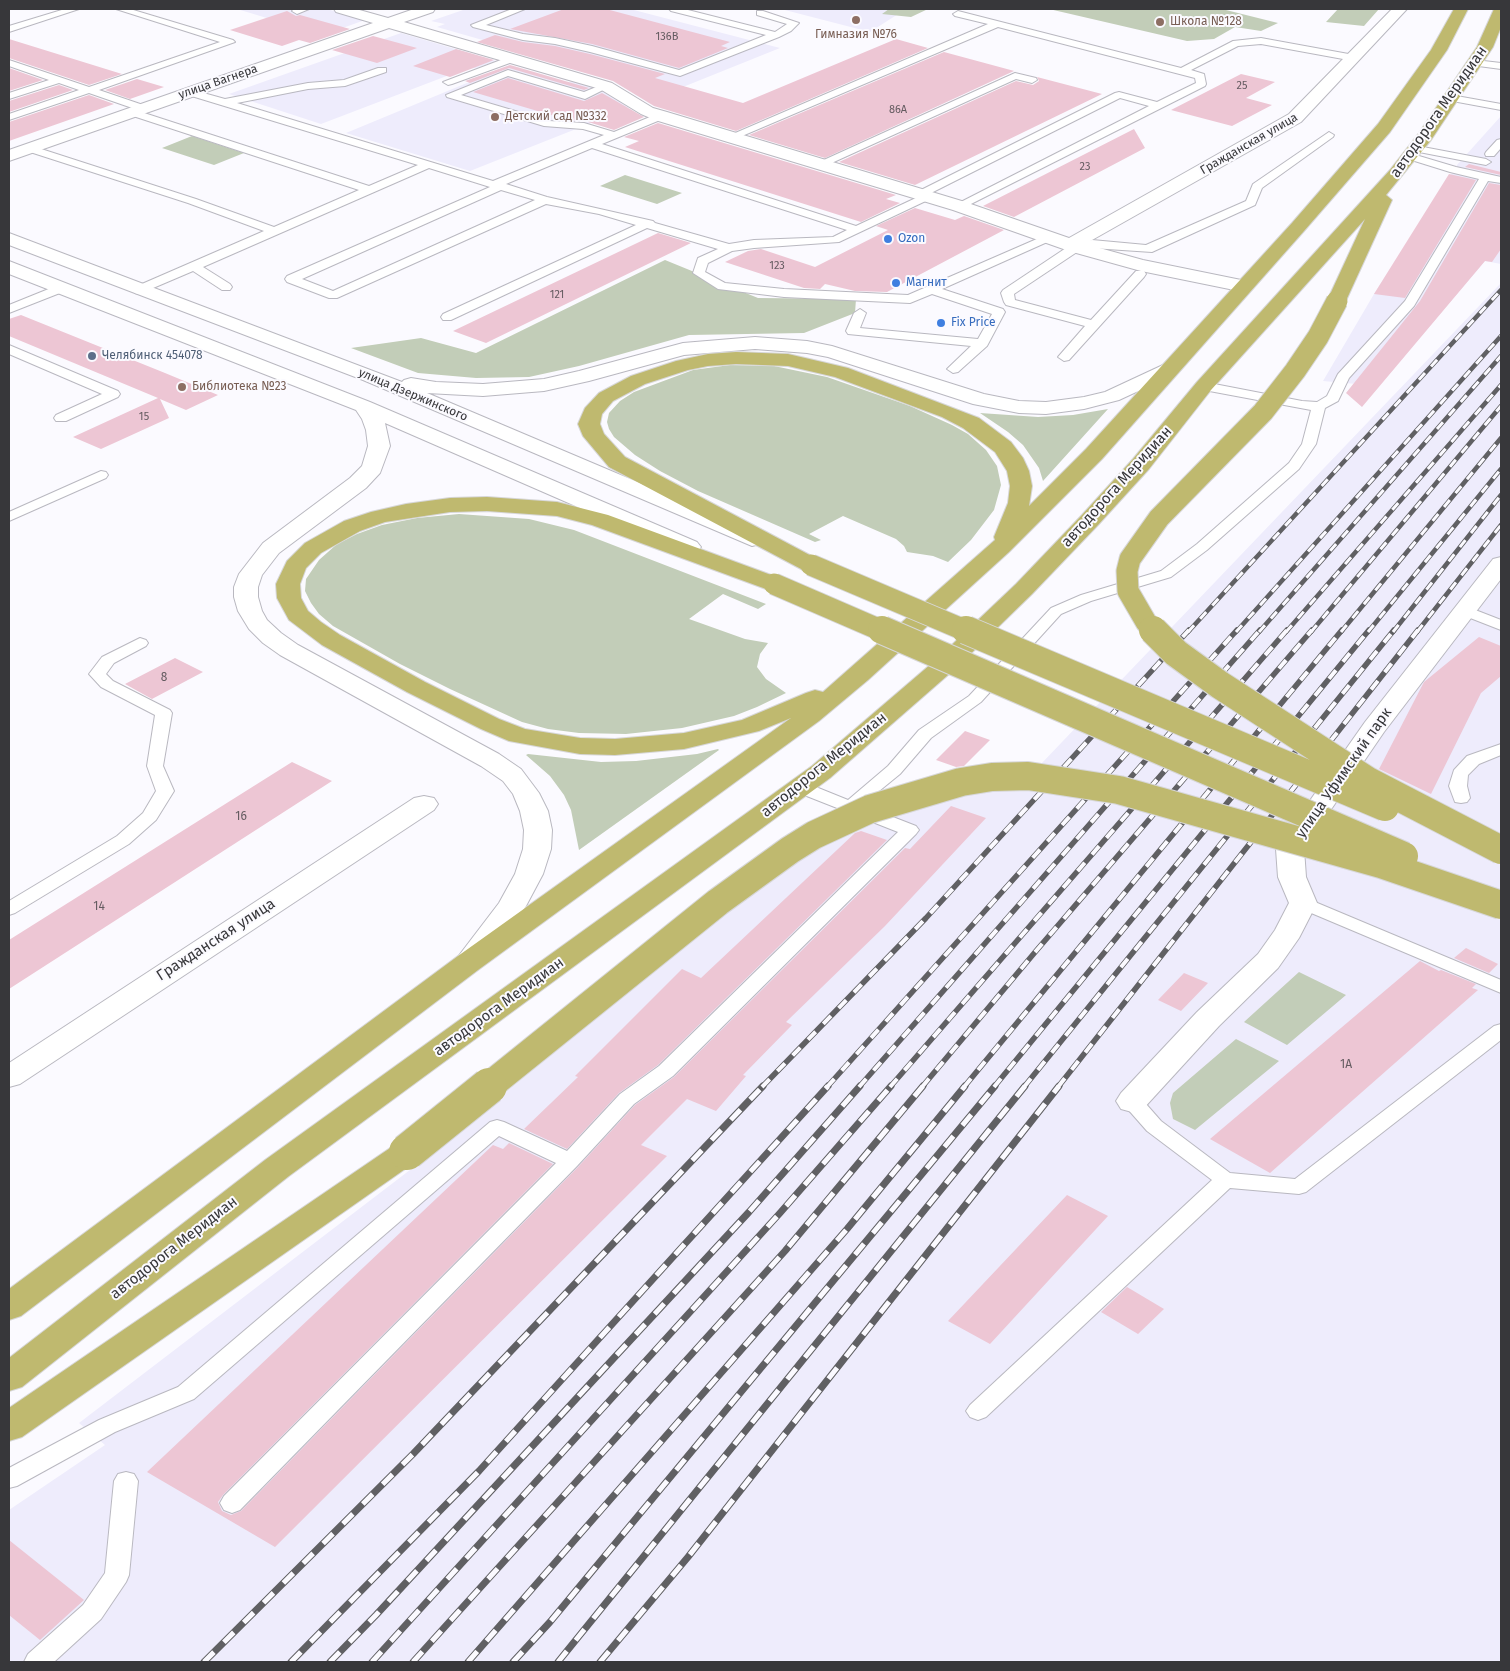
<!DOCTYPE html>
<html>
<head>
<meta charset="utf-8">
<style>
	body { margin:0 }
	#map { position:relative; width:1510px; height:1671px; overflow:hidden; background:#fbfaff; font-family:"Fira Sans",sans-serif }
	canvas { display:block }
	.frame { position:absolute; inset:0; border:10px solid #37373a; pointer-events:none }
</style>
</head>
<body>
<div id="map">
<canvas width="1510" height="1671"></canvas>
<div class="frame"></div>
</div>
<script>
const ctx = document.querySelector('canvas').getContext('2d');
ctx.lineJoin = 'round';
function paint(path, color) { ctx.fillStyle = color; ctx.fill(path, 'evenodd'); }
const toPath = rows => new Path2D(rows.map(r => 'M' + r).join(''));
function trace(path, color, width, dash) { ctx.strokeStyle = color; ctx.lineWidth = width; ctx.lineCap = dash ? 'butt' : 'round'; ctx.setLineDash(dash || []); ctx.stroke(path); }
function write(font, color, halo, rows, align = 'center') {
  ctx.font = font + ' "Fira Sans",sans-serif'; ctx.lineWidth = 4; ctx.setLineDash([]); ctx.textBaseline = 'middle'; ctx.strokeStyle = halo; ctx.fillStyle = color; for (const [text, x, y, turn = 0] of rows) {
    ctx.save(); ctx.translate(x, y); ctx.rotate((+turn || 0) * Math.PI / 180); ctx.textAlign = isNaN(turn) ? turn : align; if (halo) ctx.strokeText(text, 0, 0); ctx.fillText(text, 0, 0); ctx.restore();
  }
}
const built = toPath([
	[237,9,327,9,365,20,323,35],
	[466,9,630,9,780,48,668,93,437,27,445,24,431,21],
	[781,9,906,9,870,32],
	[401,33,496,61,476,68,465,69,321,124,229,94],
	[508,66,565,83,573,81,605,91,629,108,470,171,346,133],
	[1501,116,1501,264,1485,261,1379,386,1323,381,1374,294,1457,165],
	[1501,283,1501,1662,9,1662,9,1510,105,1445,79,1423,423,1160,718,918,821,843,950,793,1018,788]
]);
const green = toPath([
	[889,9,928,9,911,17,882,14],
	[1049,9,1222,9,1278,23,1261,31,1235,27,1214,39,1187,41],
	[1338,9,1379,9,1364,26,1326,22],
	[192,136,244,153,214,165,162,148],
	[625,175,682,193,657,204,600,186],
	[665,260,758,298,856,299,855,313,804,333,689,335,579,366,529,377,476,378,418,373,351,348,421,338,476,353],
	[730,365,774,366,827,377,910,406,952,425,968,434,986,450,997,466,1001,485,994,510,971,540,948,562,933,556,907,552,904,546,896,539,843,516,809,534,821,540,815,542,698,491,660,471,635,455,614,437,609,429,607,422,609,413,620,401,634,392,693,370],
	[1108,409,1043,481,1039,468,1023,445,1008,432,980,413,1038,417,1073,415],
	[459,514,529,519,574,530,766,604,758,609,723,594,689,619,745,639,768,643,760,654,757,667,766,679,786,693,757,707,734,716,682,728,626,734,579,733,548,729,522,722,450,689,400,664,333,626,319,614,311,603,305,591,306,579,319,560,337,544,357,534,382,525,417,518],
	[718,749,719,750,579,850,571,810,564,795,550,776,526,755,528,754,601,762,636,761,697,754],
	[1299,972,1346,995,1287,1045,1244,1022],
	[1236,1039,1279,1061,1195,1130,1173,1119,1170,1103,1173,1093]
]);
const building = toPath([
	[564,9,606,9,730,42,721,46,728,48,679,68,592,44,510,29],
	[287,11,296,16,300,15,350,29,310,43,299,40,282,46,230,30],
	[495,35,523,42,555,46,590,54,665,74,655,78,743,103,896,39,928,48,736,131,654,106,613,81,477,42],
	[373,36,417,48,377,63,332,50],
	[9,39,122,74,89,85,9,58],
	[456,49,494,60,450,77,413,66],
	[944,52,1018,72,1014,71,825,158,749,135],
	[510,65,589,88,584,90,509,68,470,83,465,81],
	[9,68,43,80,9,91],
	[1241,74,1275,82,1246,98,1272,105,1232,126,1171,110],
	[1037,77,1102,94,915,185,839,162,1016,81,1033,85,1039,81],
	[508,78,584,101,602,93,644,117,614,130,585,121,568,120,473,92],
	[137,79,164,87,130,99,105,90],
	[59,85,73,90,9,112,9,101],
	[89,95,114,104,9,141,9,122],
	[658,123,896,195,886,199,900,203,861,222,625,147,639,141,624,137],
	[1134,129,1145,148,1014,217,983,206],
	[1469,164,1501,172,1501,175,1465,167],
	[1449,174,1476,180,1405,298,1374,294],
	[1489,183,1501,185,1501,249,1492,262,1485,261,1362,407,1346,393,1420,301],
	[915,208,955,220,964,216,1004,230,887,292,855,291,825,284,820,289,804,288,725,262,748,251,761,249,815,267,888,230,876,226],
	[658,233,691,243,486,343,453,331],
	[21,315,165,373,218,395,186,410,160,399,169,418,101,449,73,437,158,398,9,336,9,319],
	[1479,637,1501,646,1501,676,1481,693,1431,794,1379,769,1424,682],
	[175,658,203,672,152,699,125,684],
	[965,731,990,740,964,766,956,767,936,760],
	[292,762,332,781,9,989,9,940],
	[951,806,986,818,885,926,786,1022,792,1025,743,1075,746,1076,716,1111,687,1099,641,1145,667,1156,275,1547,147,1472,493,1145,503,1149,509,1143,553,1164,223,1495,218,1502,222,1511,231,1515,241,1511,578,1167,635,1105,674,1077,905,848,910,849],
	[861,831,887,840,658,1065,619,1093,567,1149,524,1129,578,1077,575,1076,682,969,701,978,855,833],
	[1466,948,1498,964,1489,973,1454,958],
	[1420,961,1439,971,1441,970,1476,984,1472,988,1478,990,1270,1173,1210,1139],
	[1184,973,1208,983,1181,1011,1158,1000],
	[1067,1195,1108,1216,990,1344,948,1321],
	[1127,1287,1164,1309,1138,1334,1101,1312],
	[9,1540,84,1600,40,1640,9,1615]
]);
const service = toPath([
	[65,9,79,9,9,32,9,26,65,9],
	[116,9,130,9,233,40,235,42,99,90,146,106,147,108,146,110,138,110,89,93,9,120,9,114,79,90,59,83,9,99,9,93,49,80,9,66,9,60,89,87,220,42,116,9],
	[294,9,309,9,297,14,292,11,294,9],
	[512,9,525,9,486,25,523,34,555,38,592,46,679,70,766,35,671,11,669,9,684,9,775,32,787,24,757,15,757,11,763,11,799,23,791,31,779,37,680,76,590,52,555,44,523,40,473,27,471,25,512,9],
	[958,11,1181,68,1233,41,1261,38,1354,55,1359,58,1354,61,1261,44,1238,46,1191,70,1204,74,1206,84,1205,86,963,208,955,208,953,206,1149,106,1120,98,931,193,934,196,932,198,839,242,754,248,732,251,708,263,705,272,725,283,784,289,908,295,1046,235,1054,235,1056,237,1054,239,942,289,1003,309,1005,312,987,346,958,372,953,373,947,369,971,346,848,334,846,331,854,313,860,309,866,313,860,328,978,339,992,314,932,294,910,303,784,297,718,289,693,273,698,258,718,249,647,228,451,320,443,320,441,317,443,314,636,225,599,214,546,204,337,298,329,298,287,282,285,279,287,276,490,187,429,168,203,267,230,284,232,287,230,290,222,290,193,271,139,294,135,293,133,290,135,287,264,231,188,203,27,151,26,149,27,147,35,147,196,199,274,227,359,190,130,115,129,113,130,111,138,111,369,186,418,165,185,94,184,92,189,89,225,99,308,83,344,80,378,68,386,68,386,72,345,86,308,89,237,103,493,181,604,135,583,129,544,126,447,97,446,95,508,70,584,92,606,83,611,86,585,99,508,76,461,95,549,121,584,123,614,132,657,114,665,114,666,116,665,118,602,144,856,226,918,197,915,194,917,192,1115,93,1119,92,1157,102,1196,83,1195,78,998,27,735,139,731,140,726,137,988,24,955,16,953,14,958,11],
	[592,148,847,230,833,237,754,240,729,244,655,223,653,221,547,197,506,184,592,148],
	[501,190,535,200,333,291,302,279,501,190],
	[514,55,519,58,518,60,452,84,448,85,443,82,514,55],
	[1475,60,1501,63,1501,69,1471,65,1470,63,1475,60],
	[1015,73,1036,78,1037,80,1032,83,1016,79,825,166,821,167,815,164,1015,73],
	[1451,95,1501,104,1501,110,1447,100,1446,98,1451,95],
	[1329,132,1334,135,1333,137,1262,188,1255,205,1152,252,1092,248,1080,250,1014,294,1015,300,1091,320,1136,271,1144,271,1146,274,1144,277,1069,360,1064,361,1058,357,1085,326,1006,305,1004,302,1001,293,1003,290,1072,244,1092,240,1146,245,1246,201,1253,184,1329,132],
	[1501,139,1501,148,1494,156,1486,156,1485,154,1486,152,1497,140,1501,139],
	[1423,147,1486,159,1491,162,1486,165,1419,152,1418,150,1419,148,1423,147],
	[1409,153,1456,167,1501,177,1501,183,1488,181,1414,306,1349,378,1338,401,1325,408,1316,444,1299,469,1207,550,1171,577,1091,601,1061,614,981,702,931,738,900,774,862,805,916,826,919,830,916,834,673,1076,634,1104,577,1166,240,1510,232,1513,224,1510,220,1503,224,1496,556,1163,499,1136,194,1399,115,1432,17,1486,9,1488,9,1468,99,1420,178,1387,490,1122,497,1120,504,1122,567,1151,620,1094,659,1066,898,832,794,791,791,787,794,783,806,783,848,800,888,766,919,730,969,696,1051,608,1081,595,1161,571,1197,544,1289,463,1302,444,1311,410,1204,390,1197,386,1204,382,1302,401,1317,402,1327,396,1338,374,1405,301,1479,179,1450,172,1405,158,1404,156,1405,154,1409,153],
	[61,284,67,288,65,291,9,313,9,305,61,284],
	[9,345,118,391,120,394,118,397,66,421,56,421,54,418,56,415,102,394,9,354,9,345],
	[101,471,106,472,108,475,106,478,9,521,9,512,101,471],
	[1465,606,1501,620,1501,630,1460,614,1457,611,1460,608,1465,606],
	[140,638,146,640,148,643,146,646,114,663,106,674,113,681,170,710,172,713,163,766,174,791,156,820,129,844,15,913,9,915,9,901,117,836,143,813,156,791,147,766,155,715,101,687,89,674,102,657,140,638],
	[1501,744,1501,755,1479,764,1468,775,1467,786,1470,798,1467,802,1461,803,1455,802,1449,786,1454,770,1467,756,1501,744],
	[1303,897,1501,980,1501,993,1297,907,1294,903,1297,899,1303,897],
	[1501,1024,1501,1040,1306,1192,1299,1194,1230,1188,986,1417,978,1420,970,1417,966,1411,970,1405,1212,1180,1147,1131,1125,1106,1122,1101,1125,1096,1132,1094,1139,1096,1161,1121,1230,1173,1295,1179,1494,1026,1501,1024],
	[126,1472,134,1474,138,1481,129,1575,126,1582,101,1619,54,1662,24,1662,28,1654,83,1605,105,1573,114,1481,118,1474,126,1472]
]);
const minor = toPath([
	[334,9,356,9,388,18,414,9,435,9,433,12,404,22,612,83,653,108,667,112,965,202,1069,238,1289,114,1392,9,1407,9,1301,122,1085,244,1143,260,1251,282,1254,286,1251,290,1244,292,1141,271,1069,251,953,210,655,120,641,114,600,89,389,28,9,161,9,150,373,23,336,12,334,9],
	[1501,557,1501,579,1384,732,1304,849,1306,877,1317,903,1299,938,1278,968,1219,1026,1143,1109,1132,1112,1121,1109,1116,1101,1121,1093,1197,1012,1258,954,1275,930,1289,903,1278,877,1276,849,1365,722,1493,559,1501,557],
	[424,796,434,798,438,804,434,810,20,1084,9,1087,9,1063,414,798,424,796]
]);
const secondary = toPath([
	[9,233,402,382,404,380,411,378,436,382,483,384,544,379,579,371,683,343,755,337,807,341,832,346,984,394,1019,401,1046,402,1084,397,1105,392,1163,365,1170,363,1177,365,1180,369,1177,373,1119,400,1084,409,1046,414,1019,413,973,404,828,357,807,353,755,349,684,355,589,381,544,391,483,396,427,393,760,534,763,539,760,544,752,546,363,380,9,245,9,233],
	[9,261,370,402,697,542,701,547,697,552,689,554,681,552,385,423,390,446,380,473,366,488,279,553,262,575,258,587,258,597,262,611,267,620,281,633,298,645,499,754,521,769,539,793,548,811,552,830,551,849,543,874,526,906,479,969,469,971,459,969,454,962,499,903,515,874,523,849,524,830,520,811,513,794,503,781,481,766,280,655,263,643,249,629,238,611,234,597,234,587,239,574,263,543,350,478,362,466,368,446,366,430,362,419,356,410,9,274,9,261]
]);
const primary = toPath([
	[1454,9,1468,9,1447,50,1390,132,1304,231,1102,459,1009,552,868,680,819,721,478,970,21,1316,9,1320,9,1289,458,956,791,718,759,731,684,749,615,755,580,754,509,741,481,729,407,692,322,645,289,620,277,598,276,584,287,561,305,543,344,521,371,512,406,504,450,498,487,497,557,502,608,515,782,579,786,584,782,589,774,591,766,589,592,525,557,516,487,511,450,512,385,522,360,531,321,553,306,568,300,584,301,598,308,611,321,622,340,635,425,682,499,719,525,729,580,738,615,739,684,733,742,720,806,693,815,690,823,692,995,540,994,537,1008,503,1010,486,1007,471,995,452,963,428,942,417,835,377,788,366,736,364,708,366,688,370,645,384,613,401,602,414,600,424,604,434,625,457,819,560,823,565,819,570,811,572,803,570,609,467,583,436,578,424,585,408,599,393,631,376,676,361,708,354,736,352,788,354,848,368,979,418,1011,442,1023,458,1029,471,1032,486,1029,506,1086,449,1292,223,1378,124,1431,50,1454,9],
	[1494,9,1501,9,1501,27,1493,47,1431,140,1386,195,1392,200,1344,305,1337,307,1330,305,1327,301,1365,219,1211,390,1149,469,1098,525,1032,594,956,668,830,778,289,1176,22,1387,9,1391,9,1358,265,1160,812,766,938,658,1016,584,1082,515,1133,459,1197,382,1390,170,1419,133,1477,47,1494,9],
	[407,1141,418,1144,423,1152,418,1160,22,1437,9,1441,9,1408,396,1144,407,1141]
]);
const railFar2 = toPath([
	[1188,632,1501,290],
	[1236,632,1501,336],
	[1259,632,1501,356],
	[1286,632,1501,385],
	[1311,632,1501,406],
	[1341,632,1501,438],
	[1368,632,1501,469],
	[1393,632,1501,495],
	[1417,632,1501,525]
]);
const railFar1 = toPath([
	[762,1087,926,918,1189,630],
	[827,1087,1237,630],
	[859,1087,1260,630],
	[890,1087,1287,630],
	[922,1087,1036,951,1312,630],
	[964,1087,1342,630],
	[994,1087,1369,630],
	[1024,1087,1394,630],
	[1058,1087,1418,630]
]);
const rail = toPath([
	[204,1662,413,1454,763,1086],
	[291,1662,479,1471,828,1086],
	[330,1662,376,1615,749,1212,860,1086],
	[372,1662,780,1213,891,1086],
	[413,1662,785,1251,923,1086],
	[468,1662,847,1229,965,1086],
	[513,1662,550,1622,995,1086],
	[558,1662,1025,1086],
	[600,1662,688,1557,1059,1086]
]);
const primaryBridgeFar2 = toPath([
	[811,565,969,632],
	[774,584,885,632],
	[1154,632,1146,622,1128,591,1127,571,1130,559,1159,518,1263,412,1295,371,1318,337,1337,301]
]);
const primaryBridgeFar1 = toPath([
	[882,630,1404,856],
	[966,630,1385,807],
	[1153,630,1176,653,1220,685,1368,781,1501,850],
	[488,1087,718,902,790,850,814,835,870,809,961,782,992,777,1028,776,1119,790,1381,864,1501,905]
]);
const primaryBridge = toPath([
	[407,1152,489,1086]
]);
const markers = [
	[856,20,5,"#8d6e63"],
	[1160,22,5,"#8d6e63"],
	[495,117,5,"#8d6e63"],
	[888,239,5,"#3f7fe0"],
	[896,283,5,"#3f7fe0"],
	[941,323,5,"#3f7fe0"],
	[92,356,5,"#5c6f8a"],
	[182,387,5,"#8d6e63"]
];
const farNumbernames = [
	["136В",667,37],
	["25",1242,86],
	["86А",898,110],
	["23",1085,167],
	["123",777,266],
	["121",557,295],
	["15",144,417]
];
const farEducationnames = [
	["Школа №128",1170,22],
	["Гимназия №76",856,35,"center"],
	["Детский cад №332",505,117],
	["Библиотека №23",192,387]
];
const farStreetnames = [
	["улица Вагнера",218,82,-19],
	["Гражданская улица",1249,144,-30],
	["улица Дзержинского",413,395,23]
];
const farShopnames = [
	["Ozon",898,239],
	["Магнит",906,283],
	["Fix Price",951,323]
];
const farServicenames = [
	["Челябинск 454078",102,356]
];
const numberNames = [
	["8",164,678],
	["16",241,817],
	["14",99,907],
	["1А",1346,1065]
];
const streetNames = [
	["автодорога Меридиан",1439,112,-55],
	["автодорога Меридиан",1117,487,-48],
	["автодорога Меридиан",824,765,-39],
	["улица Уфимский парк",1344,773,-55],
	["Гражданская улица",216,940,-33],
	["автодорога Меридиан",499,1007,-36],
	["автодорога Меридиан",174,1248,-38]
];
paint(built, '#eeecfc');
paint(green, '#c2cdb8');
paint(building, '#edc6d4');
trace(service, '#b9b8c0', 2);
trace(minor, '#b9b8c0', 2);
trace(secondary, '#b9b8c0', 2);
trace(primary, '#d7d7d8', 2);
paint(service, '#fff');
paint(minor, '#fff');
paint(secondary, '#fff');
paint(primary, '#bfb96f');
trace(railFar2, '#606063', 4.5);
trace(railFar1, '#606063', 5.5);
trace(rail, '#606063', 7);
trace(railFar2, '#fbfaff', 3, [9]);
trace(railFar1, '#fbfaff', 4, [11]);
trace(rail, '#fbfaff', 5, [14]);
trace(primaryBridgeFar2, '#d7d7d8', 23, []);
trace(primaryBridgeFar1, '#d7d7d8', 30, []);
trace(primaryBridge, '#d7d7d8', 38, []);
trace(primaryBridgeFar2, '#bfb96f', 21);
trace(primaryBridgeFar1, '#bfb96f', 28);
trace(primaryBridge, '#bfb96f', 36);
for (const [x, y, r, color] of markers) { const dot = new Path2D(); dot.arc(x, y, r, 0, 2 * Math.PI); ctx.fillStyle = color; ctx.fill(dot); trace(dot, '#fbfaff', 2); }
write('11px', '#645b60', null, farNumbernames);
write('12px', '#785e54', '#fbfaff', farEducationnames, 'left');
write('12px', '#37373a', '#fbfaff', farStreetnames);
write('12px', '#366cbe', '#fbfaff', farShopnames, 'left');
write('12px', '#4e5e75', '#fbfaff', farServicenames, 'left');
write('12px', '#645b60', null, numberNames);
write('15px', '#37373a', '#fbfaff', streetNames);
</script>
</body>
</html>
